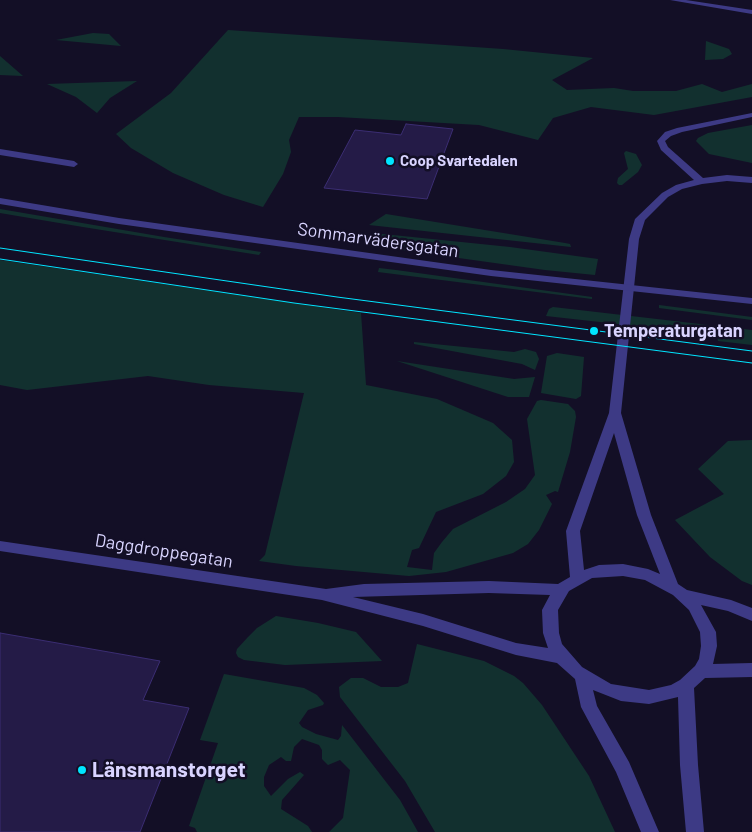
<!DOCTYPE html>
<html>
<head>
<meta charset="utf-8">
<style>
  body { margin:0 }
  canvas { display:block; background:#130f26 }
</style>
</head>
<body>
<canvas width="752" height="832"></canvas>
<script>
const g = document.querySelector('canvas').getContext('2d');
g.lineJoin = 'round';
function paint(path, color) { g.fillStyle = color; g.fill(path, 'evenodd'); }
const shape = rows => new Path2D(rows.map(r => 'M' + r).join(''));
function stroke(path, color, width, dash) { g.strokeStyle = color; g.lineWidth = width; g.lineCap = dash ? 'butt' : 'round'; g.setLineDash(dash || []); g.stroke(path); }
function label(font, color, halo, rows, align = 'center') {
  g.font = font + ' Barlow,sans-serif'; g.lineWidth = 5; g.setLineDash([]); g.textBaseline = 'middle'; g.strokeStyle = halo; g.fillStyle = color; for (const [text, x, y, turn = 0] of rows) {
    g.save(); g.translate(x, y); g.rotate((+turn || 0) * Math.PI / 180); g.textAlign = isNaN(turn) ? turn : align; if (halo) g.strokeText(text, 0, 0); g.fillText(text, 0, 0); g.restore();
  }
}
const green = shape([
  [228,30,503,49,593,58,552,80,567,90,614,88,633,91,676,91,702,84,722,92,752,84,752,97,654,115,591,107,553,118,538,140,479,125,338,117,299,117,289,140,291,152,283,174,263,207,224,195,173,173,131,148,116,134,171,93],
  [93,33,109,34,121,46,56,40],
  [706,41,729,49,732,54,723,59,705,60],
  [0,56,23,76,0,75],
  [137,81,110,98,97,113,76,97,47,84],
  [752,125,752,163,709,154,696,141,698,138,708,133],
  [626,151,636,154,642,165,638,172,622,185,619,185,617,183,618,178,628,169,624,153],
  [0,209,164,237,261,252,259,255,83,227,0,213],
  [386,214,565,243,570,244,571,247,369,225],
  [373,233,510,247,598,259,595,275,545,270,387,248,389,243,377,241],
  [0,260,361,313,366,385,437,399,493,423,512,440,514,462,506,476,483,494,436,512,419,548,412,550,407,567,432,570,434,553,442,542,453,529,506,502,525,489,535,475,527,419,537,401,541,400,568,404,575,411,576,417,570,452,558,492,555,491,546,495,552,504,539,530,528,544,513,553,446,572,409,576,296,566,259,561,265,555,304,393,209,385,148,376,27,390,0,385],
  [379,268,396,270,592,297,592,299,378,272],
  [659,305,752,317,752,320,659,308],
  [553,307,752,330,752,345,718,341,717,335,546,316,549,309],
  [414,342,514,352,525,349,536,352,539,359,535,370,522,364,414,344],
  [557,353,584,357,581,396,576,399,541,393,547,356],
  [397,361,514,379,535,377,529,397,508,397],
  [752,440,752,585,742,581,710,557,675,520,724,494,698,469,728,441],
  [276,616,318,623,356,632,382,661,285,665,244,660,238,657,236,653,237,649,248,637,257,628],
  [417,644,484,661,514,676,523,683,542,705,589,776,615,832,435,832,405,781,340,697,339,687,351,678,363,678,381,687,398,687,408,683],
  [224,674,304,688,317,695,324,703,323,705,308,710,299,723,302,727,316,734,338,740,341,736,342,725,400,800,418,832,329,832,343,818,350,770,340,760,328,765,322,759,322,750,319,745,302,739,294,747,291,761,286,761,281,757,269,765,264,777,264,786,271,796,288,779,300,772,304,775,282,800,281,809,308,826,312,832,197,832,195,828,189,826,218,743,200,740]
]);
const building = shape([
  [406,124,453,129,427,199,324,188,355,130,401,135,406,124],
  [0,633,160,661,143,700,189,708,140,832,0,832,0,633]
]);
const minor = shape([
  [670,0,686,0,752,10,752,14,670,0],
  [752,113,752,117,682,132,671,136,665,141,668,147,703,178,727,175,752,177,752,183,727,181,702,184,682,189,668,197,645,220,639,239,621,413,651,515,678,584,687,590,731,600,752,608,752,621,728,611,701,605,716,632,717,646,713,664,752,663,752,677,705,678,694,688,698,765,704,832,686,832,680,765,678,697,649,704,621,701,593,690,597,706,629,762,659,832,641,832,616,772,581,707,575,679,557,663,516,655,423,626,322,600,0,551,0,541,326,589,364,584,489,581,558,584,570,577,566,531,609,413,629,239,635,219,662,193,676,185,694,180,661,150,657,141,665,132,677,128,752,113],
  [614,433,637,515,660,574,648,569,623,564,599,565,584,570,580,531,614,433],
  [623,576,645,580,673,595,689,610,700,632,701,646,699,659,695,666,680,680,671,685,649,690,611,684,582,667,562,644,559,633,558,610,569,591,592,578,623,576],
  [489,593,550,595,542,610,543,633,548,648,516,643,423,614,353,597,489,593],
  [0,149,74,161,78,164,74,167,0,155,0,149]
]);
const tertiary = shape([
  [0,198,119,218,491,270,752,298,752,304,491,276,119,224,0,204,0,198]
]);
const tram = shape([
  [0,248,337,297,752,351],
  [0,259,294,303,752,363]
]);
const markers = [
  [390,161,5,"#00e5ff"],
  [594,331,5,"#00e5ff"],
  [82,770,5,"#00e5ff"]
];
const farPoinames = [
  ["Coop Svartedalen",400,161]
];
const streetNames = [
  ["Sommarvädersgatan",378,240,8],
  ["Daggdroppegatan",164,551,9]
];
const poiNames = [
  ["Temperaturgatan",604,331]
];
const nearPoinames = [
  ["Länsmanstorget",92,770]
];
paint(green, '#12302f');
paint(building, '#241b47');
stroke(building, '#3b2d73', 1);
paint(minor, '#3d3a85');
paint(tertiary, '#3d3a85');
stroke(tram, '#00e5ff', 1);
for (const [x, y, r, color] of markers) { const dot = new Path2D(); dot.arc(x, y, r, 0, 2 * Math.PI); g.fillStyle = color; g.fill(dot); stroke(dot, '#130f26', 2); }
label('bold 15px', '#d9d4ff', '#130f26', farPoinames, 'left');
label('18px', '#d9d4ff', '#130f26', streetNames);
label('bold 18px', '#d9d4ff', '#130f26', poiNames, 'left');
label('bold 21px', '#d9d4ff', '#130f26', nearPoinames, 'left');
</script>
</body>
</html>
